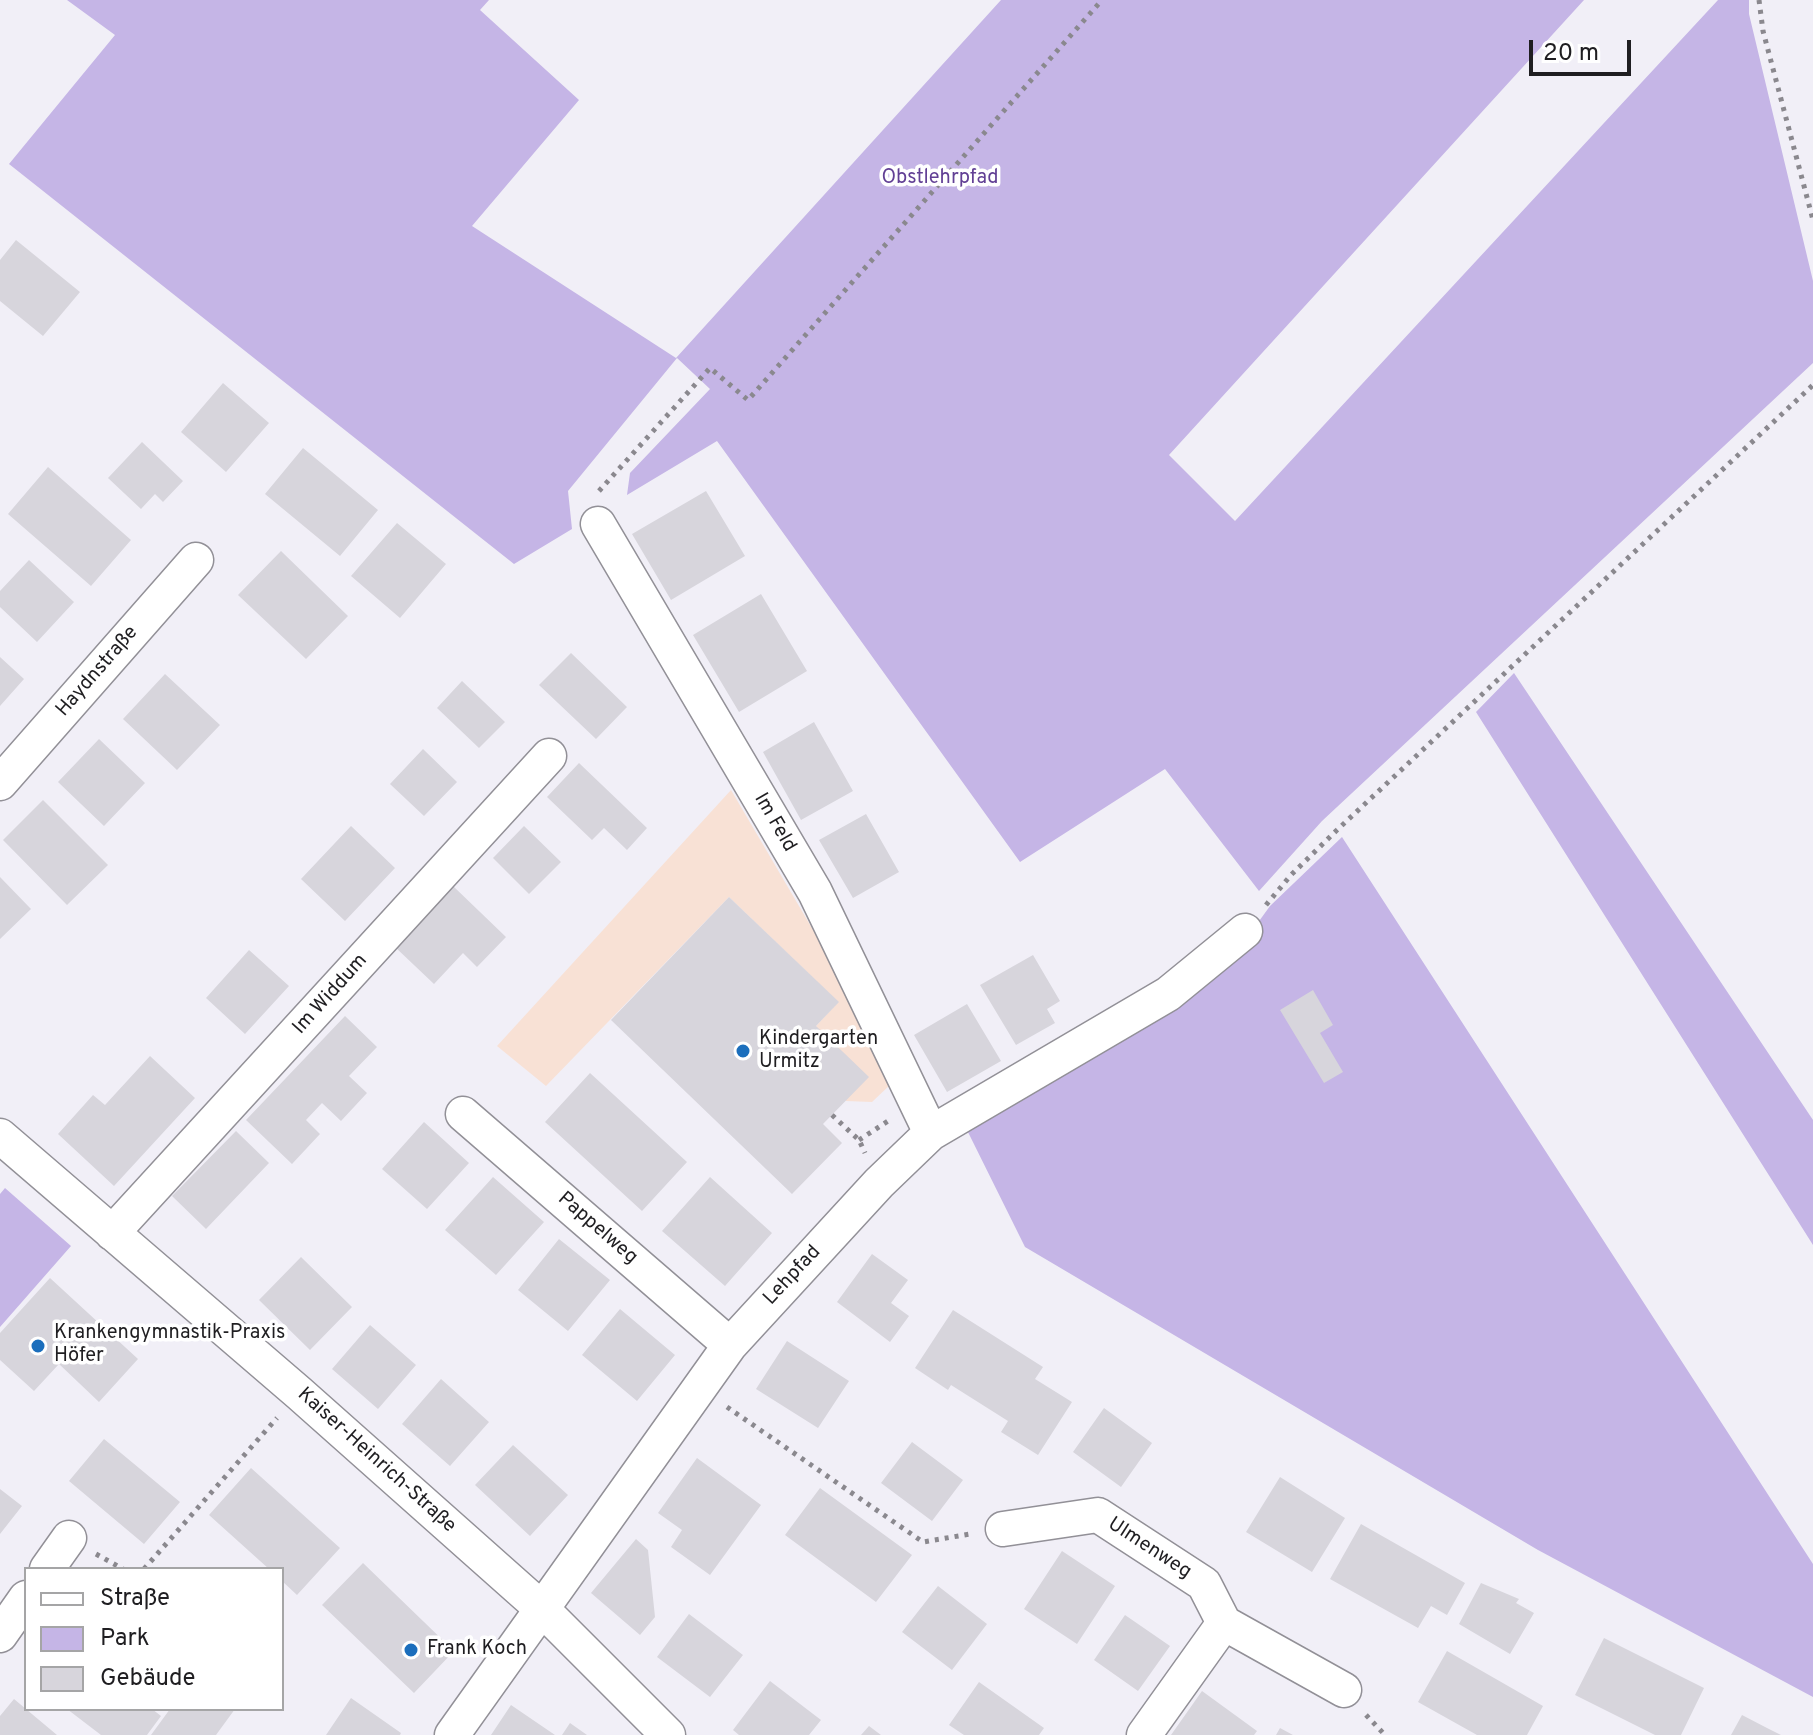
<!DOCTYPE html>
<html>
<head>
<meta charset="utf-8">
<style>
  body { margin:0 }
  #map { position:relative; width:1813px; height:1735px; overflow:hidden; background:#f1eff7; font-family:Overpass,sans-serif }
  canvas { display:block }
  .legend { position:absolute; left:24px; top:1567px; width:260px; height:144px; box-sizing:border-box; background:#fff; border:2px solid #a5a5a6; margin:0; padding:10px 14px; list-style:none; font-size:24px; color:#1f1e21 }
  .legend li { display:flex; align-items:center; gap:16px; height:40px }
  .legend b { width:40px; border:2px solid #a5a5a6 }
  .scale { position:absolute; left:1529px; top:40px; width:102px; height:36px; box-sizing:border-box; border:4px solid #1f1e21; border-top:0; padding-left:10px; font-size:24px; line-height:28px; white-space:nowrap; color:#1f1e21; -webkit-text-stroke:6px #fff; paint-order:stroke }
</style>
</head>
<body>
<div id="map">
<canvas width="1813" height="1735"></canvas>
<ul class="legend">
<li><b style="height:10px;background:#fff"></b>Straße</li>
<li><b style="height:22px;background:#c5b5e6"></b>Park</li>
<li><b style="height:22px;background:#d7d5dc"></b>Gebäude</li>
</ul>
<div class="scale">20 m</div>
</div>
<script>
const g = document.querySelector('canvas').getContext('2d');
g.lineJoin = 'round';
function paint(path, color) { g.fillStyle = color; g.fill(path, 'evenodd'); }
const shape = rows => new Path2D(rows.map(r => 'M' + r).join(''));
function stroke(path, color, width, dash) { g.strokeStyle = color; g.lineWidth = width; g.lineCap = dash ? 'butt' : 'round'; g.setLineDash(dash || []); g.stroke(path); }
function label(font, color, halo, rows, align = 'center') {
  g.font = font + ' Overpass,sans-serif'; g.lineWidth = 7; g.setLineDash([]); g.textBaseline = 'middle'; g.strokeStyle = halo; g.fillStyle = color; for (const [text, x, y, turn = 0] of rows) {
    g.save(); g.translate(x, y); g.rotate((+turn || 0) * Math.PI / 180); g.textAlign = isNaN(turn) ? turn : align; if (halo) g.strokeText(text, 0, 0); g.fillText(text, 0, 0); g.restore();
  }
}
const education = shape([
  [731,790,840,976,891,1084,872,1102,846,1101,816,1026,838,1002,729,897,546,1086,497,1046]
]);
const green = shape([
  [67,0,489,0,480,10,579,100,472,226,676,358,1001,0,1584,0,1169,455,1235,521,1718,0,1749,0,1749,14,1813,281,1813,363,1322,821,1259,891,1165,769,1020,862,717,441,627,495,630,473,710,389,677,358,568,491,572,529,514,564,9,164,115,35],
  [1514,673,1813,1120,1813,1245,1476,712],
  [1342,837,1813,1564,1813,1697,1538,1550,1025,1247,963,1122,1241,946,1270,906],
  [5,1188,71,1246,0,1327,0,1194]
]);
const building = shape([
  [16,240,80,292,43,336,0,301,0,260],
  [223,383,269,423,226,472,181,432],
  [142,442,183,481,163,502,155,494,141,509,108,478],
  [303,448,378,510,340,556,265,494],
  [48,467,131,540,91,586,8,514],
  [706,491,745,556,671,600,632,534],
  [397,523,446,564,400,618,351,576],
  [281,551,348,616,306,659,238,595],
  [29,560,74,602,37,642,0,607,0,591],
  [761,594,807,671,739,712,693,635],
  [571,653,627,707,596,739,539,685],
  [0,657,24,679,0,706],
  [165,674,220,725,177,770,123,719],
  [462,681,505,722,479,748,437,708],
  [814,722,853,791,801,820,763,752],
  [99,739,145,783,104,826,58,782],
  [423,749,457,782,424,816,390,784],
  [579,763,647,828,627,850,604,828,592,840,547,797],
  [43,800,108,865,67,905,3,840],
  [866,814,899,872,853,898,819,840],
  [351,826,395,868,345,921,301,879],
  [524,826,561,862,529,894,493,858],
  [0,877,31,909,0,939],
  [453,886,506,937,477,967,463,953,434,984,395,947],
  [729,897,839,1002,816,1026,869,1077,823,1124,842,1143,792,1194,611,1020],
  [249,950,289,986,245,1034,206,998],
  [1033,955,1060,1001,1047,1009,1055,1023,1016,1045,980,985],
  [1313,990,1333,1025,1320,1033,1343,1072,1324,1083,1280,1010],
  [967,1004,1001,1061,947,1092,914,1035],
  [345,1016,377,1047,349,1076,367,1093,341,1121,322,1103,306,1120,320,1134,292,1164,246,1120],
  [150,1056,195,1098,114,1186,58,1134,93,1095,105,1105],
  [590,1073,687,1162,642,1211,545,1122],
  [424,1122,469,1163,427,1209,382,1169],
  [236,1131,269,1163,206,1229,172,1196],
  [493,1177,544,1222,496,1275,445,1230],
  [710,1177,772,1233,725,1286,662,1231],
  [559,1239,610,1280,568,1331,518,1290],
  [872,1254,908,1280,891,1303,909,1316,890,1342,837,1302],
  [301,1257,352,1307,310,1350,259,1300],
  [50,1278,138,1359,99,1402,59,1364,34,1391,0,1360,0,1333],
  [620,1309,675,1355,637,1401,582,1355],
  [953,1310,1043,1367,1035,1379,1072,1402,1038,1455,1001,1432,1008,1421,951,1385,948,1390,915,1368],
  [370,1325,416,1365,378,1409,332,1369],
  [787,1341,849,1381,818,1428,756,1389],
  [441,1379,489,1422,450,1466,402,1424],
  [1104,1408,1152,1443,1121,1487,1073,1452],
  [104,1439,180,1502,144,1544,69,1481],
  [912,1442,963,1480,932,1521,881,1483],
  [513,1445,568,1495,530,1536,475,1485],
  [697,1458,761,1505,710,1575,671,1547,682,1530,658,1513],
  [251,1468,340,1548,297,1595,282,1581,282,1569,269,1569,209,1515],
  [1280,1477,1345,1518,1312,1572,1246,1532],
  [820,1488,912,1555,876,1602,785,1535],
  [0,1489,22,1506,0,1534],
  [1361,1524,1465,1583,1447,1615,1431,1606,1418,1628,1330,1579],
  [636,1539,648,1550,655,1617,640,1635,591,1593],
  [1062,1551,1115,1586,1077,1644,1024,1609],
  [363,1563,454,1651,414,1693,322,1605],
  [1481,1583,1519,1599,1516,1603,1534,1613,1510,1654,1459,1624],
  [938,1586,987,1624,952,1670,902,1632],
  [689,1614,743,1655,710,1697,657,1657],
  [1125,1615,1170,1646,1138,1691,1094,1660],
  [1604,1638,1704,1688,1681,1735,1655,1735,1575,1695],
  [1447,1651,1543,1706,1527,1735,1477,1735,1418,1702],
  [770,1681,821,1720,809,1735,739,1735,733,1730],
  [979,1682,1044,1728,1039,1735,964,1735,949,1725],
  [1202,1691,1257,1731,1254,1735,1171,1735],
  [351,1698,401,1733,400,1735,326,1735],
  [14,1699,57,1735,0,1735,0,1716],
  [511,1705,555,1735,491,1735],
  [67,1709,152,1709,161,1716,147,1735,101,1735],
  [170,1709,235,1709,216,1735,151,1735],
  [1742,1715,1767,1728,1781,1735,1731,1735],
  [570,1723,587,1735,562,1735],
  [869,1726,881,1735,861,1735],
  [1280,1728,1293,1735,1276,1735]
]);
const path = shape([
  [1759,0,1763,31,1813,220],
  [599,491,710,368,748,400,1102,0],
  [1266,905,1291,875,1337,830,1813,385],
  [832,1115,859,1140,865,1153],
  [859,1140,888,1121],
  [727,1407,923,1542,970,1534],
  [96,1554,123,1569],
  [144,1569,277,1418],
  [1366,1715,1385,1735]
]);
const minor = shape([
  [598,524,815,892,931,1133],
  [0,783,196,560],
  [463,1114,730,1345],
  [0,1136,299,1393,541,1608,668,1735],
  [112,1233,549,756],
  [1003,1529,1098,1515,1204,1584,1224,1623,1344,1690],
  [47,1569,69,1538],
  [0,1635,26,1598],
  [452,1735,730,1345,879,1183,931,1133,1168,994,1245,931],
  [1144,1735,1224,1623]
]);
const markers = [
  [743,1051,8,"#1b6ebc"],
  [38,1346,8,"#1b6ebc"],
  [411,1650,8,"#1b6ebc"]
];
const parkNames = [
  ["Obstlehrpfad",940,179]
];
const streetNames = [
  ["Haydnstraße",98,672,-49],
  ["Im Feld",774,823,60],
  ["Im Widdum",331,995,-48],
  ["Pappelweg",597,1229,41],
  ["Lehpfad",793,1276,-47],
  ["Kaiser-Heinrich-Straße",376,1461,42],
  ["Ulmenweg",1149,1549,33]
];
const poiNames = [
  ["Kindergarten",759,1040],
  ["Urmitz",759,1063],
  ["Krankengymnastik-Praxis",54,1334],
  ["Höfer",54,1357],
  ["Frank Koch",427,1650]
];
paint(education, '#f8e1d5');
paint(green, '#c5b5e6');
paint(building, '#d7d5dc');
stroke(minor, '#929097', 37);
stroke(path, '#8a888e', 5, [4, 6]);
stroke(minor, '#fff', 34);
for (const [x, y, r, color] of markers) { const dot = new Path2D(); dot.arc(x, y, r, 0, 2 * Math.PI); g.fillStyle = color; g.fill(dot); stroke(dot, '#fff', 3); }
label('20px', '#624095', '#fff', parkNames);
label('20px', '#1f1e21', '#fff', streetNames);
label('20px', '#1f1e21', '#fff', poiNames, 'left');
</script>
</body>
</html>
